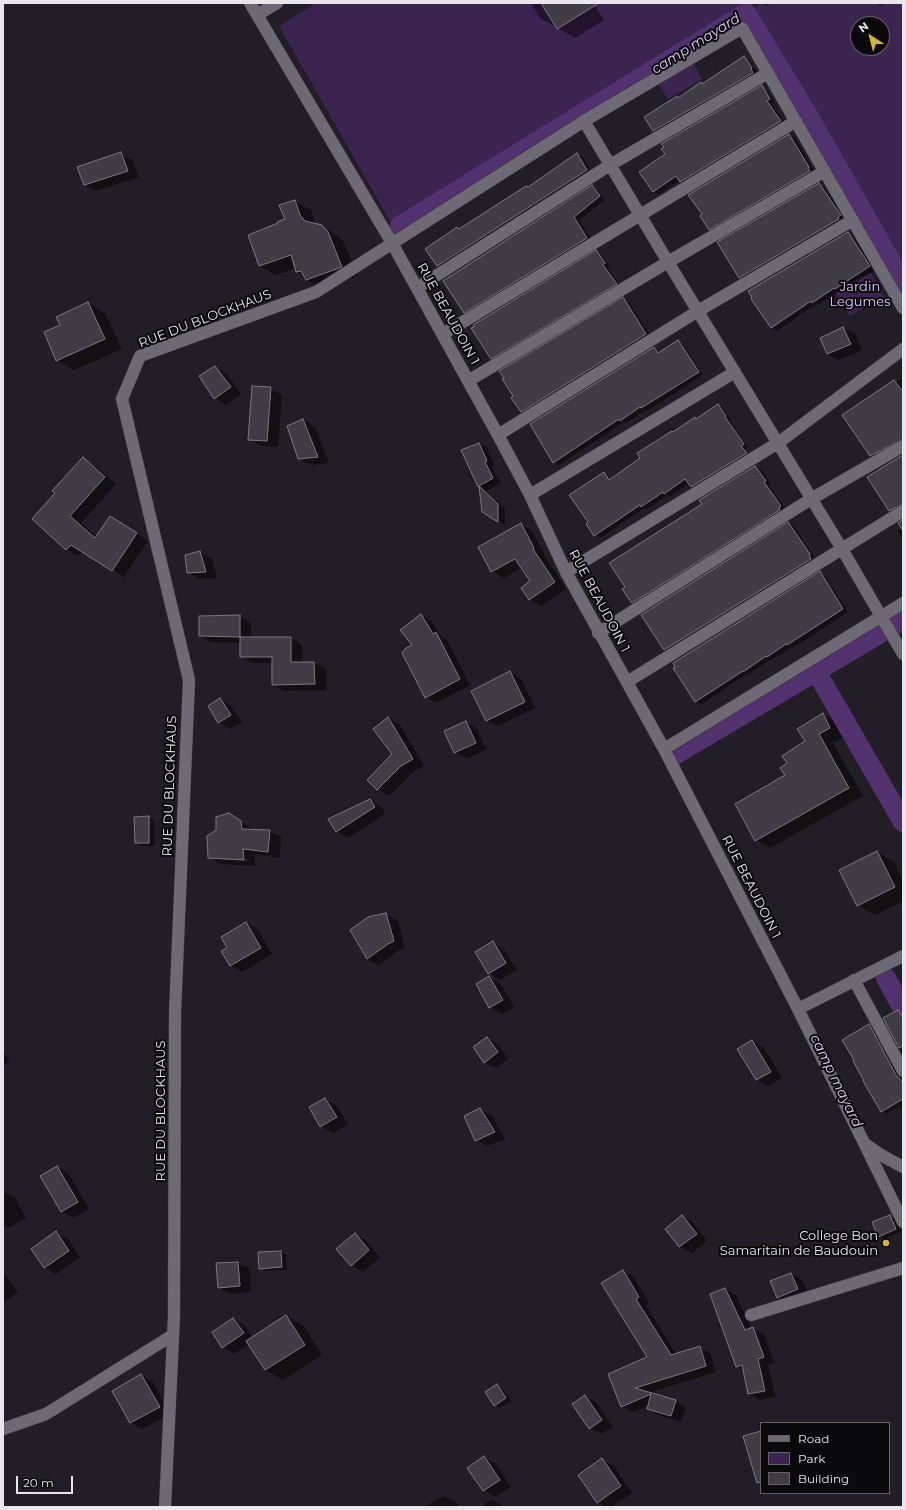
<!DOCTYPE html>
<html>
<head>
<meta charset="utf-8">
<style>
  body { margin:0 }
  #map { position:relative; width:906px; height:1510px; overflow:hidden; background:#221e25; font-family:Montserrat,sans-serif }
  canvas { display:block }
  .frame { position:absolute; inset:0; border:4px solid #eae7ec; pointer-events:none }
  .legend { position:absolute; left:760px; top:1422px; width:130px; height:72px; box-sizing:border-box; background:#0a090c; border:1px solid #646266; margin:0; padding:5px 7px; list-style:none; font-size:12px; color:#eae7ec }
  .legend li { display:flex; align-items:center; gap:8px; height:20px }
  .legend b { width:20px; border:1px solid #646266 }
  .north { position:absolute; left:850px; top:16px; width:40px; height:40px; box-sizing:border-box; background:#0a090c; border:1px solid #646266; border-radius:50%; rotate:324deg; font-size:11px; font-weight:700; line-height:16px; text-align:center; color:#eae7ec }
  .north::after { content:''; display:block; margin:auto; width:14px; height:18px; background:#d2b736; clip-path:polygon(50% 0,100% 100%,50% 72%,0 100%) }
  .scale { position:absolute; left:16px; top:1476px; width:57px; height:18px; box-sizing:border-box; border:2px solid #eae7ec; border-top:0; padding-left:5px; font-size:12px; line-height:14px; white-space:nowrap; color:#eae7ec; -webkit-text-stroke:3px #0a090c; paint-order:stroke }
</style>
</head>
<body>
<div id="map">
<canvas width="906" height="1510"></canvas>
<div class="frame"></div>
<ul class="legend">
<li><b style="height:5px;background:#6e6a73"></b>Road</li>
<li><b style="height:11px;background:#3c2451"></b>Park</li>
<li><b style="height:11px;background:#403c44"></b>Building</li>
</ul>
<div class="north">N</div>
<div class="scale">20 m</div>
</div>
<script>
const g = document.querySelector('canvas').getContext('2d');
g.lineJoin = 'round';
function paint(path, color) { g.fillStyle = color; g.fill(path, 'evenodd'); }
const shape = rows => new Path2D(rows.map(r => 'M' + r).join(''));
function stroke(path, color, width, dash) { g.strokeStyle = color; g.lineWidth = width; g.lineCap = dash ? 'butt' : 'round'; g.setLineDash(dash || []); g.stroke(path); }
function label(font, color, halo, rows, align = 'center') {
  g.font = font + ' Montserrat,sans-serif'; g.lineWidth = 4; g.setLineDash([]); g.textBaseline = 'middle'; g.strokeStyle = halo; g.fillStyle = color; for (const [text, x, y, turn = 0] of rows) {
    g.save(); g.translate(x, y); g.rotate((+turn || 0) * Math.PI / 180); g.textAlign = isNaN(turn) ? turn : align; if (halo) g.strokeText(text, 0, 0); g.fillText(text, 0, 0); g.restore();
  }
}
const green = shape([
  [316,3,745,3,749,10,761,3,876,3,880,7,886,3,903,3,903,291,745,11,393,226,279,26],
  [858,24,882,24,882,48,858,48],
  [693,63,702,79,668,99,658,84],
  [870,272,884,296,849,316,835,292]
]);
const shadow = shape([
  [531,3,593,3,604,20,575,38,540,18],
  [761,3,772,3,766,6],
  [744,57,749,61,757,72,756,73,758,76,659,134,654,130,677,97,680,98,703,85],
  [762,87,767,90,775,102,772,104,786,125,686,185,680,180,659,194,653,191],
  [789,135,795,138,814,170,812,171,815,174,715,232,710,229],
  [121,154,132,160,139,177,96,191,85,185],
  [577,154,583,157,592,173,443,269,438,265,427,249,457,228,460,229,529,188],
  [819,185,824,188,846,218,746,280,740,277],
  [592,187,598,190,605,200,579,220,592,241,470,315,465,312],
  [294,201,311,210,316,224,322,226,338,236,344,242,357,276,323,289,307,280,305,276,297,272,296,268,276,275,260,266,286,220],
  [848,233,853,236,875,270,841,292,840,291,818,305,816,304,777,331,771,328],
  [596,252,601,255,610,267,608,268,621,287,497,361,492,358],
  [623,299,629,302,651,338,527,414,522,411],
  [88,303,105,313,122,349,74,370,57,360,61,326],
  [843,328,855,334,862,350,839,360,828,354,821,338],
  [678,341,683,345,703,375,647,411,646,410,626,423,624,422,559,465,553,462,546,451,654,348,661,353],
  [215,367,227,374,241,394,226,405,215,398],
  [903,378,903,443,876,459,871,456,894,381,897,382],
  [270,388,282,395,278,447,261,446,250,439],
  [718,405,723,408,731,420,730,421,748,448,746,449,751,457,697,490,691,487,689,483,671,496,668,495,647,509,645,508,600,538,595,535,589,523,604,473,611,479,674,433],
  [303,420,315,427,329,463,311,465,299,458],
  [479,444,487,448,495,466,492,467,501,483,486,491,505,509,505,525,483,511,480,487,479,486],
  [903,456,903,509,895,513,890,510],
  [83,459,94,465,116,484,81,523,97,537,122,524,148,541,124,577,83,551,78,556,66,549,57,493],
  [755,467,761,470,771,484,769,485,786,509,638,605,631,601,703,504],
  [903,521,903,539,898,531,902,528],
  [788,523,794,526,815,558,813,559,816,562,670,652,665,649],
  [521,524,532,531,545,555,544,555,566,589,541,606,530,599,532,581,522,567,504,578,492,571],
  [200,552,212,559,217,578,199,579,188,572],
  [820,572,825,576,848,612,793,648,792,647,773,659,772,659,749,674,748,673,701,705,696,701],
  [421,615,431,621,441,636,447,640,470,685,436,703,426,697,413,645],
  [240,616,251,623,251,638,291,638,302,645,302,663,314,663,326,669,326,690,285,691,273,685,273,663,252,663,241,656,241,643,211,642,200,636],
  [510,673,521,679,535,708,498,726,486,720],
  [220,699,231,706,242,722,230,729,219,722],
  [823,714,837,722,844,737,833,743,863,796,770,848,756,840,786,775,789,764,806,742],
  [388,718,400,725,424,766,413,772,389,796,378,789,368,780,394,754],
  [465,722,477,729,486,749,467,759,455,752],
  [370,800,382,807,385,814,348,838,337,832,329,819],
  [149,817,154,820,155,846,141,846,136,843],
  [241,821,252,829,252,831,270,831,281,837,280,858,254,854,255,866,221,864,209,857],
  [219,857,249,859,249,861,219,859],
  [877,852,894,862,903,881,903,901,875,915,858,905],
  [386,914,398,921,405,948,399,950,379,965,367,959,352,930],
  [246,923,258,930,272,954,242,972,230,965,228,948],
  [493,943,504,949,517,970,500,980,489,973],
  [489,977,501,984,514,1007,502,1014,490,1007],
  [903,1008,903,1053,885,1019],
  [869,1025,875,1028,902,1079,903,1079,903,1112,900,1106,887,1114,882,1111],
  [487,1038,499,1045,508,1059,496,1068,484,1062],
  [752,1041,764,1048,782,1078,768,1086,757,1080,739,1049],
  [3,1051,10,1062,3,1066],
  [325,1099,337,1106,348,1124,333,1133,321,1126,310,1107],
  [480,1109,492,1116,505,1139,487,1146,476,1140],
  [57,1167,69,1174,89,1209,73,1218,62,1211],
  [3,1192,15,1198,26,1218,8,1228,3,1225],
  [682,1216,693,1223,707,1241,692,1253,680,1247,666,1229],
  [890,1216,895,1219,901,1232,884,1239,879,1236],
  [56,1233,68,1239,80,1257,56,1274,44,1267],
  [355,1234,366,1241,380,1257,363,1272,352,1265],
  [281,1252,286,1255,287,1270,265,1271,260,1268],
  [238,1263,250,1269,251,1292,231,1294,219,1288,217,1264],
  [623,1271,634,1277,649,1303,646,1305,676,1354,699,1347,710,1353,716,1372,648,1393,675,1401,686,1407,681,1422,658,1415,648,1409,649,1405,632,1412,622,1406,648,1358],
  [3,1272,18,1292,3,1303],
  [791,1274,802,1280,809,1296,789,1304,777,1297],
  [725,1289,736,1295,752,1329,764,1334,774,1363,768,1365,775,1396,760,1400,749,1394,744,1371,737,1366,711,1295],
  [286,1316,304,1326,322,1355,283,1380,265,1370,249,1344,234,1354,223,1347,213,1333,233,1319,244,1325,253,1338],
  [141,1375,153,1382,170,1414,142,1429,131,1423,113,1391],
  [497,1386,503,1389,511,1401,500,1408,495,1405],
  [585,1396,597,1403,613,1427,601,1434,590,1428],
  [484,1458,496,1464,511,1487,495,1497,484,1490],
  [602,1459,614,1466,632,1493,611,1507,606,1507,598,1502],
  [443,1496,458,1504,459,1507,424,1507],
  [492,1499,505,1507,481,1507]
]);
const canal = shape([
  [400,226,746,13,809,117,903,283],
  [816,671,903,822],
  [673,756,903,620],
  [886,978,903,1009]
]);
const building = shape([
  [541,3,599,3,557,29,541,3],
  [744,56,752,68,751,69,753,73,653,131,644,117,677,96,678,98,701,82,702,84,744,56],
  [762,85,770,99,767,101,781,121,680,182,676,176,653,192,639,172,665,154,661,149,664,147,661,144,762,85],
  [789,134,809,167,808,168,810,171,709,230,700,216,702,214,688,195,789,134],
  [121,152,128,171,84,185,77,167,121,152],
  [577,153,587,170,437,266,425,249,457,227,459,229,526,186,528,187,577,153],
  [819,183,838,211,841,215,838,217,839,219,739,278,717,242,819,183],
  [592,185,600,196,574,217,587,238,464,313,443,281,592,185],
  [295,200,300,215,305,221,322,225,328,232,342,267,306,280,301,271,296,272,291,255,259,266,248,235,278,223,277,222,285,219,279,205,295,200],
  [848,232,870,266,835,289,834,288,812,303,811,301,771,328,751,299,752,298,748,291,848,232],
  [596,250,605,263,603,265,617,284,491,359,471,328,474,327,473,325,596,250],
  [623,297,646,334,521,412,511,398,513,396,502,379,504,378,499,371,623,297],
  [88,302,105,339,56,361,44,332,60,325,56,317,88,302],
  [843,327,851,344,827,354,820,338,843,327],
  [678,340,699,372,641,408,640,407,620,421,619,419,553,463,530,424,654,347,658,353,678,340],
  [215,366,231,387,214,399,199,376,215,366],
  [894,380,903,392,903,439,870,456,842,415,894,380],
  [252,386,271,387,267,441,248,440,252,386],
  [718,404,726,416,725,417,744,444,741,446,747,453,691,487,685,479,664,494,663,492,641,507,640,505,594,536,586,524,588,522,569,495,604,472,609,480,640,458,637,453,672,431,673,432,695,417,696,419,718,404],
  [303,419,318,457,298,459,287,426,303,419],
  [479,443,487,461,485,462,493,478,479,486,498,504,498,522,482,512,479,486,478,487,461,450,479,443],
  [903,455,903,504,889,511,867,477,903,455],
  [83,457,105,477,70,516,95,538,110,516,137,533,112,571,71,545,66,550,32,519,55,493,52,491,83,457],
  [755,466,766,481,764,482,781,506,779,508,780,510,632,603,631,602,622,589,625,587,609,563,702,504,699,500,755,466],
  [903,520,903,531,898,523,903,520],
  [788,522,810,554,809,555,811,559,664,650,641,615,788,522],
  [521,523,534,548,533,549,555,582,529,600,521,588,530,581,515,559,491,572,478,547,521,523],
  [200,551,206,572,187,573,185,555,200,551],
  [820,571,843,609,787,645,786,644,767,657,766,656,743,672,743,671,695,702,673,668,675,667,673,663,820,571],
  [421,614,433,634,436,632,460,679,425,698,402,653,406,648,412,645,400,630,421,614],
  [240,615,240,637,199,636,199,616,240,615],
  [240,637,291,637,291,662,314,662,315,684,272,685,272,657,240,657,240,637],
  [510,671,525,702,486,721,471,691,510,671],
  [220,698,231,715,218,723,208,706,220,698],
  [823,713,830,728,819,734,849,788,755,841,735,804,785,775,780,768,787,763,782,756,805,741,797,729,823,713],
  [388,717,413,759,401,766,377,790,367,780,392,754,373,729,388,717],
  [466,721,476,743,454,753,444,731,466,721],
  [370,799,375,807,336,832,328,819,370,799],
  [229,813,241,821,242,829,270,830,268,852,243,849,244,860,208,858,207,836,216,830,216,817,229,813],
  [149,816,149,843,135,843,134,817,149,816],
  [877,851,895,887,857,906,839,870,877,851],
  [386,913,394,941,388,944,367,959,350,930,368,917,386,913],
  [246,922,261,948,230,966,221,951,227,948,221,937,246,922],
  [493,941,506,963,488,974,475,952,493,941],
  [489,976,503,1000,489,1008,476,984,489,976],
  [898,1010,903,1018,903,1046,899,1048,883,1018,898,1010],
  [869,1024,896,1075,903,1082,903,1099,881,1112,863,1081,864,1081,853,1061,854,1060,842,1040,869,1024],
  [487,1037,498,1052,484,1063,473,1047,487,1037],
  [752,1040,771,1072,756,1080,737,1049,752,1040],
  [325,1098,337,1117,320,1127,309,1107,325,1098],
  [480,1108,495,1132,475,1141,464,1116,480,1108],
  [57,1166,78,1202,61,1212,40,1176,57,1166],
  [682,1215,697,1234,679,1247,665,1229,682,1215],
  [890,1215,896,1229,878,1237,872,1222,890,1215],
  [56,1231,69,1251,44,1268,31,1249,56,1231],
  [355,1233,369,1250,351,1266,336,1249,355,1233],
  [281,1251,282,1267,259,1269,258,1252,281,1251],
  [238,1262,240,1286,218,1288,216,1263,238,1262],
  [623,1270,639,1297,636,1299,671,1355,700,1346,706,1366,635,1388,676,1400,671,1416,647,1409,651,1394,621,1407,608,1374,647,1357,601,1283,623,1270],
  [791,1273,798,1289,777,1298,770,1281,791,1273],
  [725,1288,745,1330,753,1327,764,1357,758,1359,765,1391,748,1394,742,1365,736,1367,710,1294,725,1288],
  [286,1315,305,1345,265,1370,246,1341,286,1315],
  [233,1318,244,1333,222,1348,212,1332,233,1318],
  [141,1374,160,1407,130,1423,112,1391,141,1374],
  [497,1384,506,1398,494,1406,485,1392,497,1384],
  [585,1395,602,1420,589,1429,572,1404,585,1395],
  [761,1431,761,1482,757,1483,743,1436,761,1431],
  [484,1456,500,1480,483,1491,467,1468,484,1456],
  [602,1458,621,1486,597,1503,578,1475,602,1458]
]);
const minor = shape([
  [250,3,392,243,498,435,530,495,566,572,664,749,798,1009,903,1222],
  [257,15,277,3],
  [584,121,668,262,842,549,903,654],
  [417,288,610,165,768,73],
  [443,334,796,121],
  [468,381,668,262,825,171],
  [498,435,698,311,853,220],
  [530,495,735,372],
  [566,572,778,443,903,349],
  [598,633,811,499,903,446],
  [627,682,903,511],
  [664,749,903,603],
  [854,980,903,1071],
  [798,1009,903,956],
  [865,1144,881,1155,903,1167],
  [751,1315,903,1268],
  [3,1429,46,1414,173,1335],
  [165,1507,174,1316,175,1013,189,680,122,399,140,356,316,292,584,121,742,28,903,308]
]);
const markers = [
  [886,1243,4,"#d2b736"]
];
const parkNames = [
  ["Jardin",860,287],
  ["Legumes",860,302]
];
const streetNames = [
  ["RUE BEAUDOIN 1",448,314,61],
  ["RUE DU BLOCKHAUS",205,319,-21],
  ["RUE BEAUDOIN 1",599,601,62],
  ["RUE DU BLOCKHAUS",170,786,-88],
  ["RUE BEAUDOIN 1",751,887,63],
  ["RUE DU BLOCKHAUS",161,1111,-90]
];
const poiNames = [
  ["College Bon",878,1236],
  ["Samaritain de Baudouin",878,1251]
];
const waterNames = [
  ["camp mayard",696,44,-32],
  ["camp mayard",836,1081,64]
];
paint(green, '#3c2451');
paint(shadow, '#0007');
stroke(canal, '#51316e', 20);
paint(building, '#403c44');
stroke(building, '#7c7881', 1);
stroke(minor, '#3c393f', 13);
stroke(minor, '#6e6a73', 12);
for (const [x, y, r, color] of markers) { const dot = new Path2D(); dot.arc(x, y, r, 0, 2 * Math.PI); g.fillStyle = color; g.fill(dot); stroke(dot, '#0a090c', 1.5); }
label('13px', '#e2c7ff', '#0a090c', parkNames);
label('13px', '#eae7ec', '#0a090c', streetNames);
label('13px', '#eae7ec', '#0a090c', poiNames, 'right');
label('italic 14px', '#e0cef3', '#0a090c', waterNames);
</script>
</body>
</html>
